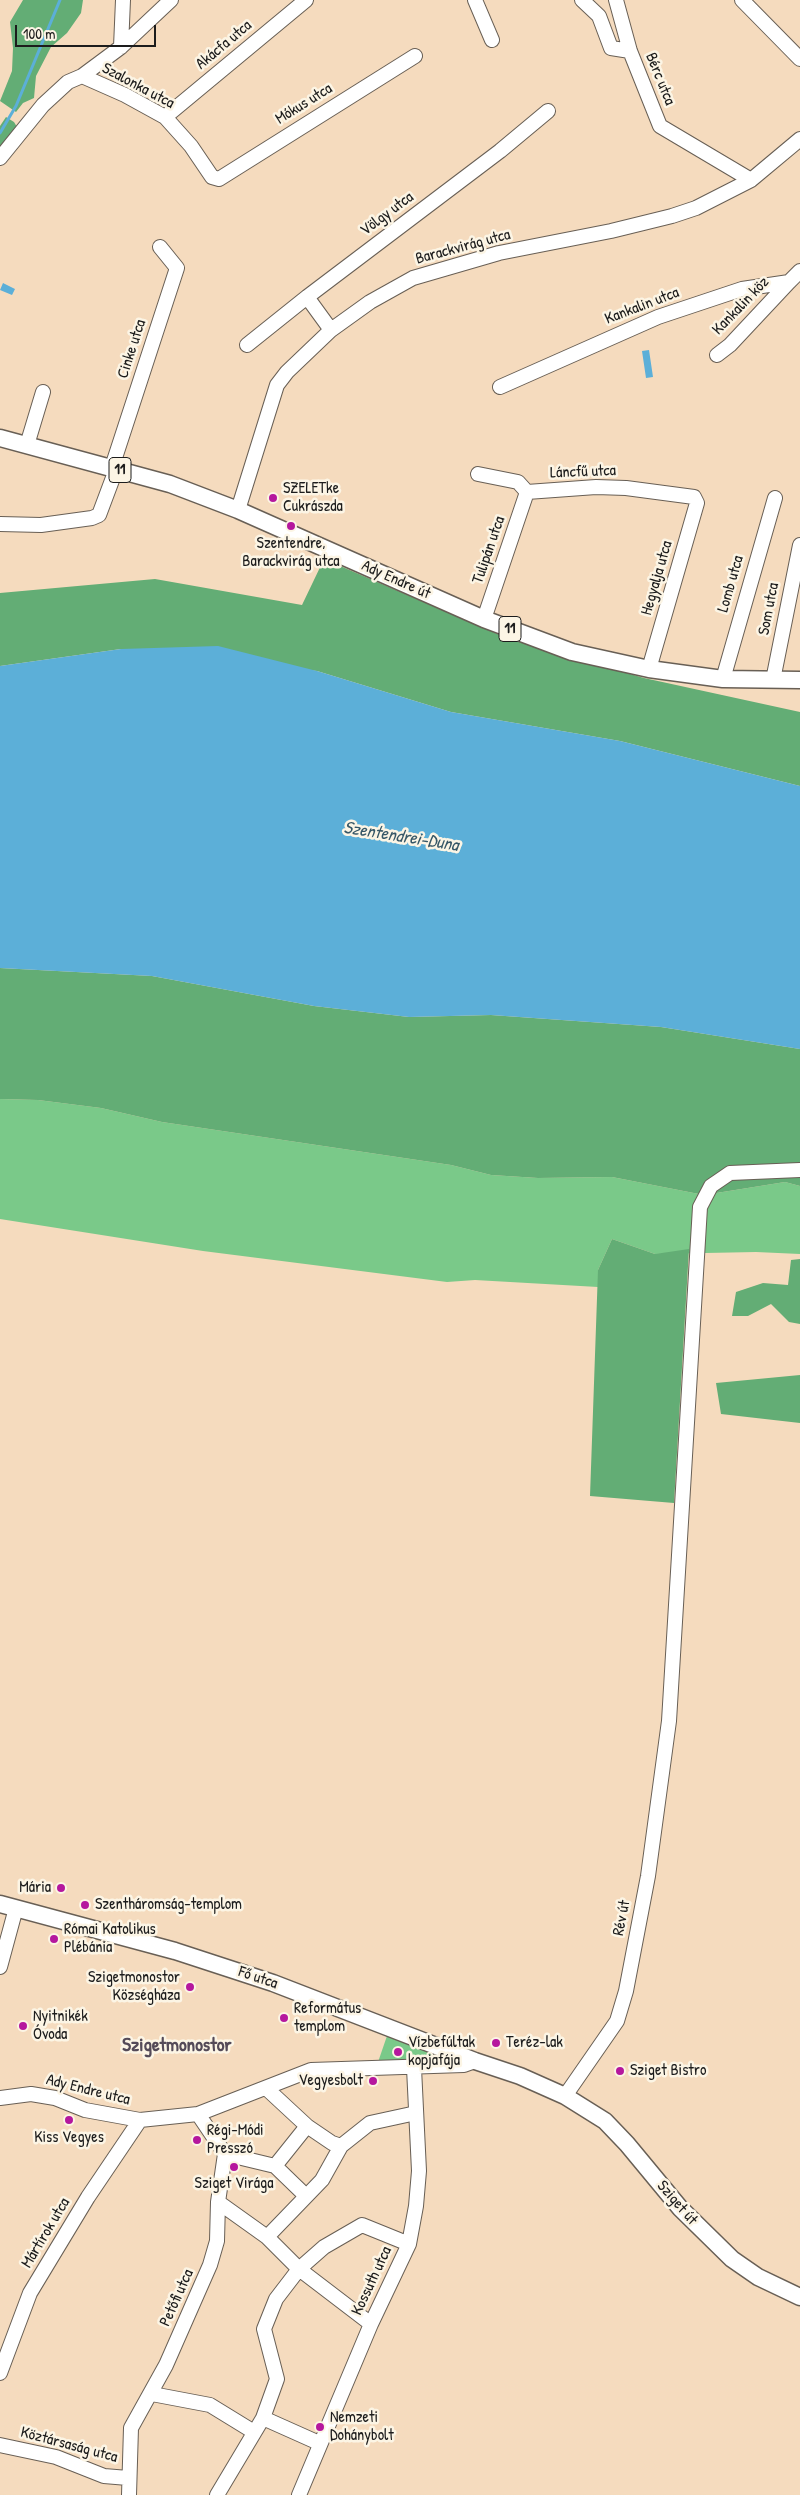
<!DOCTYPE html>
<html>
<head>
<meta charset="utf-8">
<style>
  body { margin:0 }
  #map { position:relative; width:800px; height:2495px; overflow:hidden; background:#f5dbbe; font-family:"Patrick Hand",sans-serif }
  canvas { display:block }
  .scale { position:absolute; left:15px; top:25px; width:141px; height:22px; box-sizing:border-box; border:2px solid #1c1c1c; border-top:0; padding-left:6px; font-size:15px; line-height:18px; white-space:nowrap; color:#1c1c1c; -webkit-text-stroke:4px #fcf5e5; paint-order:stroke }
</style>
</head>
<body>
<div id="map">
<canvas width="800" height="2495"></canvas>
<div class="scale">100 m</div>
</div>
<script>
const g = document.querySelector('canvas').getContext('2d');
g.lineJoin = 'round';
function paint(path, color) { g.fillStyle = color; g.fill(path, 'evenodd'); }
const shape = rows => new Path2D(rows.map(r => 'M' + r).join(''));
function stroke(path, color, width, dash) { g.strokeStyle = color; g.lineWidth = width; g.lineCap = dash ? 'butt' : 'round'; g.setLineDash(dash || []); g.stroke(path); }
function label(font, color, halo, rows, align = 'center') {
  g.font = font + ' "Patrick Hand",sans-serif'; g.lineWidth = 5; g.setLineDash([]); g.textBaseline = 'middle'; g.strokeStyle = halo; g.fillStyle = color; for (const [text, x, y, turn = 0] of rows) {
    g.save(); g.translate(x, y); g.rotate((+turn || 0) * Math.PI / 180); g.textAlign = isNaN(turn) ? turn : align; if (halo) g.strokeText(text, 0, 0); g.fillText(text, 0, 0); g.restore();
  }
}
const green = shape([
  [0,1099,38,1100,101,1108,162,1122,451,1165,491,1175,538,1178,612,1177,704,1195,785,1182,800,1186,800,1254,756,1252,655,1254,612,1239,598,1270,598,1287,475,1280,447,1282,203,1251,0,1219],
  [388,2033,461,2060,377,2065]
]);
const forest = shape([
  [23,0,83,0,81,13,67,33,51,47,36,76,34,98,23,103,16,112,0,101,12,71,13,48,10,22],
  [6,117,14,122,17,127,0,149,0,126],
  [324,559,509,639,644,678,800,712,800,786,620,741,451,712,317,671,121,649,0,666,0,593,155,579,302,605],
  [0,968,152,976,314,1006,409,1017,491,1015,661,1027,800,1049,800,1186,785,1182,704,1195,612,1177,538,1178,491,1175,451,1165,162,1122,101,1108,38,1100,0,1099],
  [612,1239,655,1254,689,1249,674,1503,590,1496,598,1270],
  [800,1259,800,1324,789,1322,771,1304,748,1316,732,1316,736,1292,763,1283,788,1285,791,1260],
  [800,1375,800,1423,721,1414,716,1383]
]);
const water = shape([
  [3,283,15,289,12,295,0,290],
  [649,350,653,377,646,378,642,351],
  [218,646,317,671,451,712,620,741,800,786,800,1049,661,1027,491,1015,409,1017,314,1006,152,976,0,968,0,666,121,649]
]);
const stream = shape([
  [0,133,16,106,60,0]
]);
const minor = shape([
  [475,0,492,40],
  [582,0,599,16,611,48,630,51],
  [616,0,630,51,660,126,751,180],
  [742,0,800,59],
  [121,47,123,0],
  [82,76,125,95,165,117,191,146,212,177,219,179,415,56],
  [165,117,306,0],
  [0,158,43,105,68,82,82,76,121,47,171,0],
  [307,297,331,330],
  [247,345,307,297,500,151,548,111],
  [717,355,730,345,789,282],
  [500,387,658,317,742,289,789,282,800,271],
  [27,445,43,392],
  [478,474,518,482,527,492],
  [527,492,596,487,626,488,694,497,697,503,649,669],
  [238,510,277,385,287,372,331,330,370,302,413,278,499,253,611,231,672,216,696,208,751,180,800,139],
  [0,524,41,525,92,518,99,515,114,475,112,467,177,268,160,247],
  [484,619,527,492],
  [723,679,775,498],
  [773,680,800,545],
  [0,1967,16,1908],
  [266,2088,307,2126],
  [565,2096,617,2021,626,1991,648,1876,669,1721,700,1207,711,1186,730,1173,800,1170],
  [0,2098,31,2094,55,2098,85,2110,140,2120,198,2114,311,2070,464,2065,475,2061],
  [225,2154,275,2166,306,2196],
  [275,2166,307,2126,332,2143,341,2146],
  [218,2202,267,2237,299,2269,371,2324],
  [267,2237,322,2180,341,2146,370,2123,416,2113],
  [0,2373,30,2293,88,2197,140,2120],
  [152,2394,210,2405,254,2432],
  [263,2418,319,2443],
  [0,2445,56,2457,104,2476,128,2478],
  [129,2495,131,2428,166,2365,210,2265,217,2241,218,2202,225,2154,198,2114],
  [217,2495,263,2418,277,2379,264,2329,276,2299,299,2269,324,2247,362,2225,409,2244],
  [299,2495,371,2324,409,2244,416,2206,419,2171,414,2068]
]);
const major = shape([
  [0,438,170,484,238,510,484,619,572,652,649,669,723,679,800,680],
  [0,1904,175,1951,273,1983,475,2061,520,2076,565,2096,605,2121,627,2144,680,2208,732,2259,758,2277,800,2297]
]);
const markers = [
  [273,498,5,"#b5179e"],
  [291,526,5,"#b5179e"],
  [61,1888,5,"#b5179e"],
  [85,1905,5,"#b5179e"],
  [54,1939,5,"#b5179e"],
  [190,1987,5,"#b5179e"],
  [284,2018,5,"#b5179e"],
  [23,2026,5,"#b5179e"],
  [496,2043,5,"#b5179e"],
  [398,2052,5,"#b5179e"],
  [620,2071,5,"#b5179e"],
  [373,2081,5,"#b5179e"],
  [69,2120,5,"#b5179e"],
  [197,2140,5,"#b5179e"],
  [234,2167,5,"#b5179e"],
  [320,2427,5,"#b5179e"]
];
const shields = [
  [120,470,22],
  [510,629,22]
];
const shieldNames = [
  ["11",120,470],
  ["11",510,629]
];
const streetNames = [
  ["Akácfa utca",224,45,-40],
  ["Bérc utca",660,79,68],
  ["Szalonka utca",138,86,28],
  ["Mókus utca",304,104,-32],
  ["Völgy utca",387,214,-37],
  ["Barackvirág utca",463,247,-15],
  ["Kankalin utca",642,306,-21],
  ["Kankalin köz",741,306,-46],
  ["Cinke utca",132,349,-72],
  ["Láncfű utca",583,472,-2],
  ["Tulipán utca",489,550,-71],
  ["Hegyalja utca",657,578,-74],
  ["Ady Endre út",396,580,24],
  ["Lomb utca",731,584,-74],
  ["Som utca",769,609,-79],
  ["Rév út",622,1918,-79],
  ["Fő utca",258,1978,19],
  ["Ady Endre utca",88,2090,14],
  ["Sziget út",677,2203,49],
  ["Mártírok utca",46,2233,-59],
  ["Kossuth utca",372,2281,-65],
  ["Petőfi utca",177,2298,-66],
  ["Köztársaság utca",69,2445,15]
];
const poiNames = [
  ["SZELETke",283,489],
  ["Cukrászda",283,507],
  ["Szentendre,",291,544,"center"],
  ["Barackvirág utca",291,562,"center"],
  ["Mária",51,1888,"right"],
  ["Szentháromság-templom",95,1905],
  ["Római Katolikus",64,1930],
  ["Plébánia",64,1948],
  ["Szigetmonostor",180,1978,"right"],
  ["Községháza",180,1996,"right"],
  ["Református",294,2009],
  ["templom",294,2027],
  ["Nyitnikék",33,2017],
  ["Óvoda",33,2035],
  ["Vízbefúltak",408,2043],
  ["kopjafája",408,2061],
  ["Teréz-lak",506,2043],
  ["Sziget Bistro",630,2071],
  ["Vegyesbolt",363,2081,"right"],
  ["Régi-Módi",207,2131],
  ["Presszó",207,2149],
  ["Kiss Vegyes",69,2138,"center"],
  ["Sziget Virága",234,2184,"center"],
  ["Nemzeti",330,2418],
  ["Dohánybolt",330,2436]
];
const waterNames = [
  ["Szentendrei-Duna",401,837,9]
];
const quarterNames = [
  ["Szigetmonostor",177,2046]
];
paint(green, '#7ac989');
paint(forest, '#63ad75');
paint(water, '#5cafd8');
stroke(stream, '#5cafd8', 3);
stroke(minor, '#685f55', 16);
stroke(major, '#685f55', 19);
stroke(minor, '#fff', 14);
stroke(major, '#fff', 16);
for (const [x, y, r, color] of markers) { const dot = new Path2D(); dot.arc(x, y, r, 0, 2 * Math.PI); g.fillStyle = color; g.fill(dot); stroke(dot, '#fcf5e5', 2); }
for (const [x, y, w] of shields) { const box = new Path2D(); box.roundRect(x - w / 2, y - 12.5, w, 25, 4); g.fillStyle = '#fcf5e5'; g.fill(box); stroke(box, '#1c1c1c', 1); }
label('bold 15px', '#1c1c1c', null, shieldNames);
label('16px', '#1c1c1c', '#fcf5e5', streetNames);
label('16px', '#1c1c1c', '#fcf5e5', poiNames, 'left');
label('italic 18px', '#365767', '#fcf5e5', waterNames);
label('bold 19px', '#544a58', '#fcf5e5', quarterNames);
</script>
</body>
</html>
